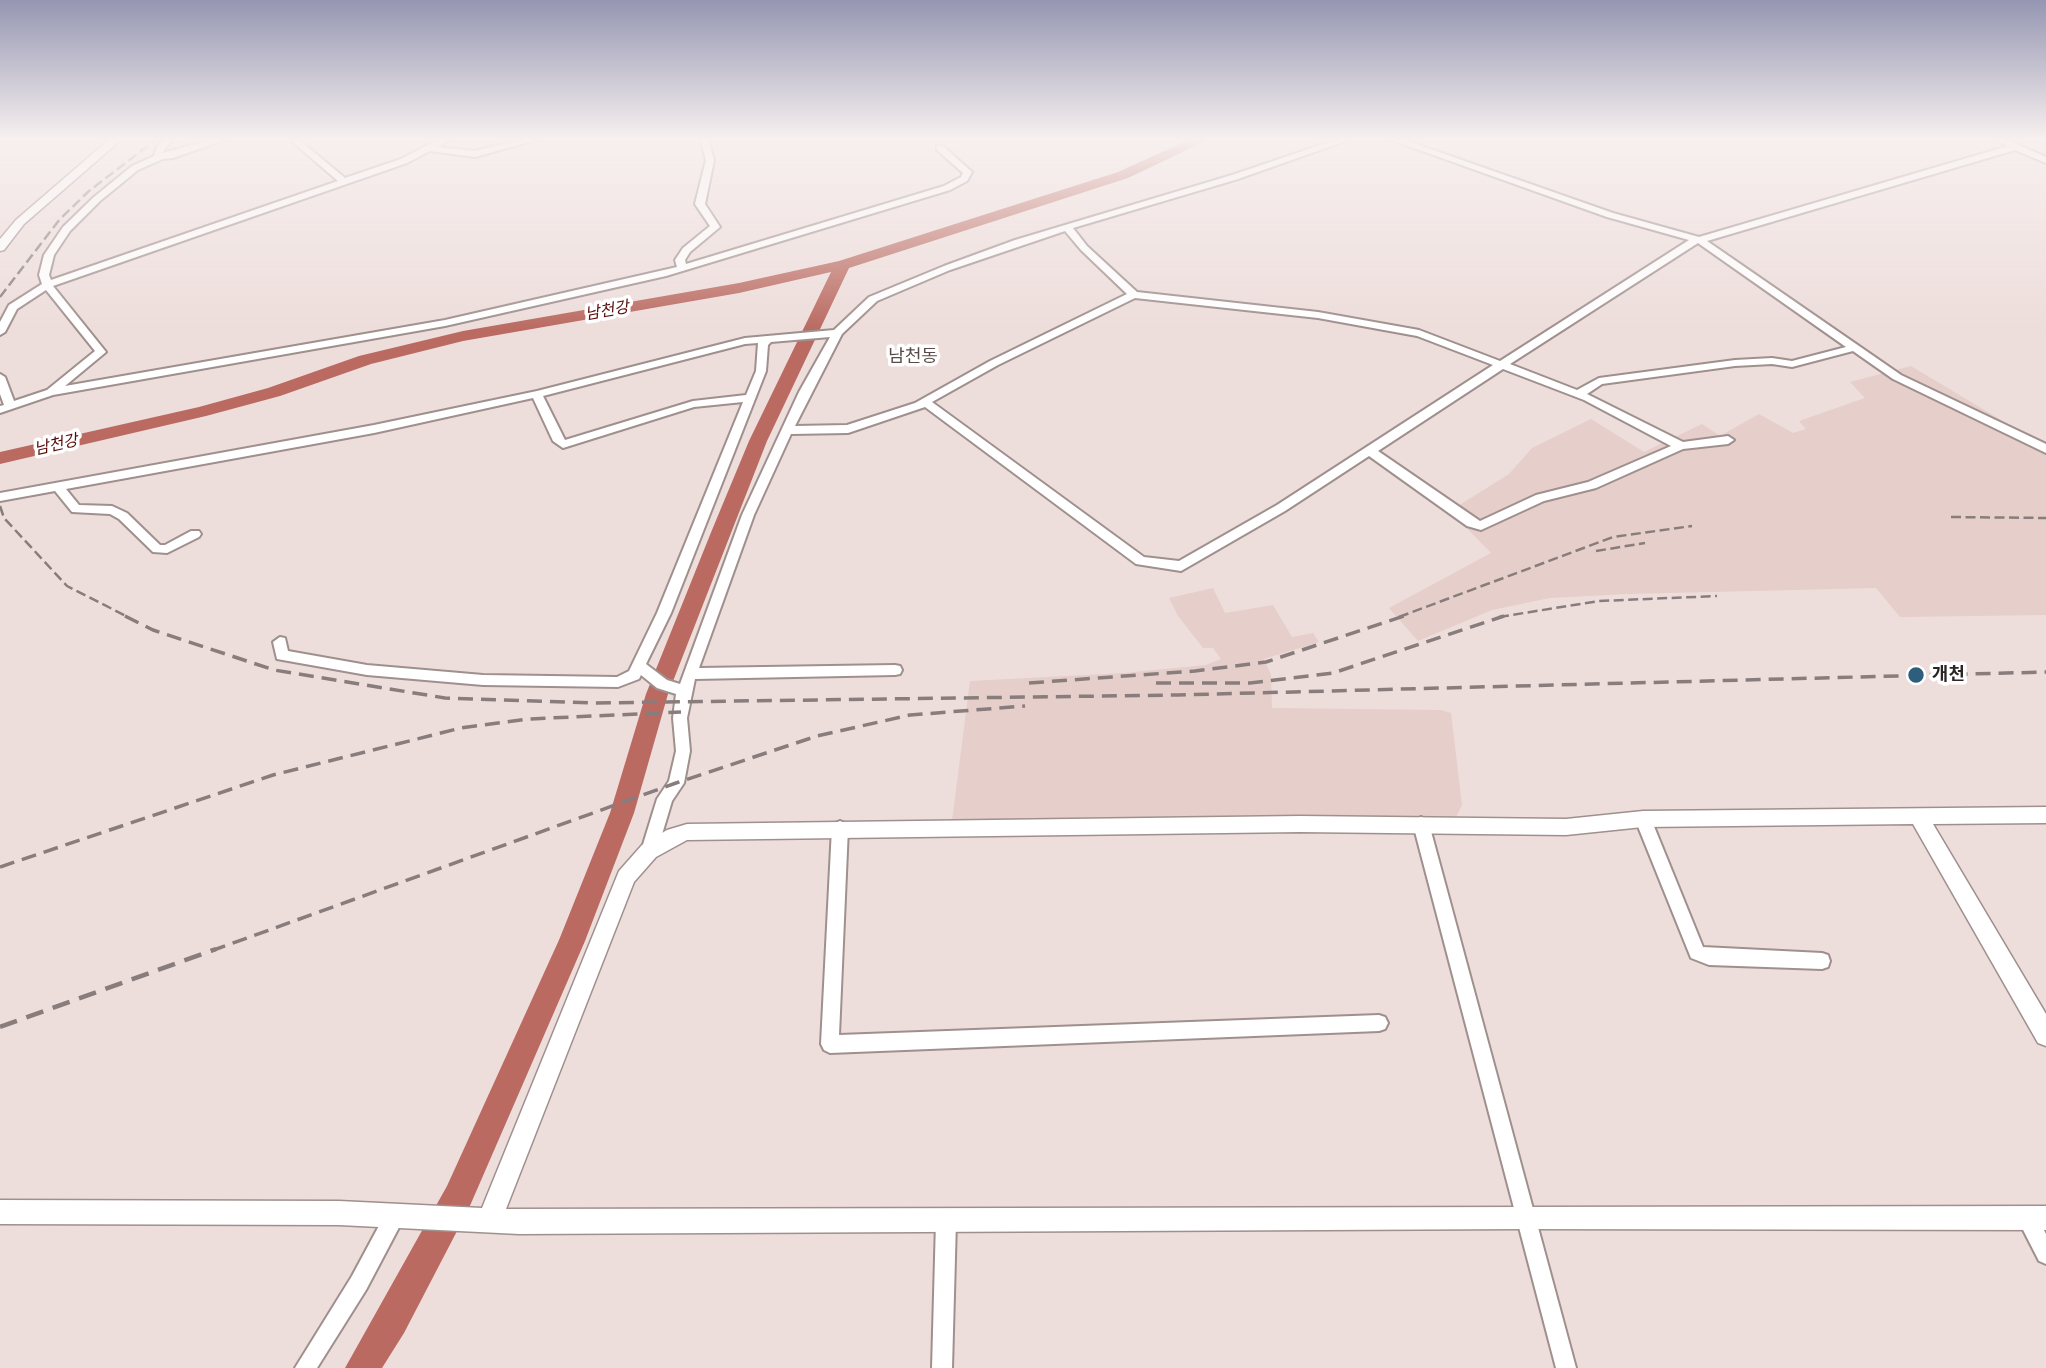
<!DOCTYPE html>
<html>
<head>
<meta charset="utf-8">
<style>
  body { margin:0 }
  canvas { display:block; background:#eddddb }
</style>
</head>
<body>
<canvas width="2046" height="1368"></canvas>
<script>
const g = document.querySelector('canvas').getContext('2d');
g.lineJoin = 'round';
function paint(path, color) { g.fillStyle = color; g.fill(path, 'evenodd'); }
const shape = rows => new Path2D(rows.map(r => 'M' + r).join(''));
function stroke(path, color, width, dash) { g.strokeStyle = color; g.lineWidth = width; g.lineCap = dash ? 'butt' : 'round'; g.setLineDash(dash || []); g.stroke(path); }
function label(font, color, halo, rows, align = 'center') {
  g.font = font + ' Literata,"Noto Sans KR",serif'; g.lineWidth = 7; g.setLineDash([]); g.textBaseline = 'middle'; g.strokeStyle = halo; g.fillStyle = color; for (const [text, x, y, turn = 0] of rows) {
    g.save(); g.translate(x, y); g.rotate((+turn || 0) * Math.PI / 180); g.textAlign = isNaN(turn) ? turn : align; if (halo) g.strokeText(text, 0, 0); g.fillText(text, 0, 0); g.restore();
  }
}
const built = shape([
  [1911,366,2046,447,2046,615,1900,617,1876,588,1627,594,1550,598,1492,610,1418,641,1389,608,1491,553,1450,511,1509,474,1532,448,1591,419,1644,452,1702,424,1720,436,1759,414,1793,433,1806,429,1799,421,1865,398,1850,382],
  [1213,588,1225,613,1273,605,1292,637,1313,633,1319,642,1264,659,1271,675,1272,708,1441,710,1451,713,1462,805,1456,817,1284,815,952,821,970,681,1124,673,1206,665,1221,659,1213,648,1203,648,1178,616,1169,598]
]);
const river = shape([
  [1193,138,1212,138,1128,178,849,268,767,441,668,694,634,813,585,941,469,1208,404,1333,382,1368,345,1368,447,1186,559,940,610,813,646,694,712,530,749,441,831,272,739,293,463,341,371,364,280,396,206,416,0,464,0,452,199,407,268,388,359,356,463,331,739,283,839,261,1118,172,1193,138]
]);
const minor = shape([
  [166,138,175,138,165,148,163,153,217,138,230,138,173,158,163,159,138,170,100,201,70,231,54,255,49,275,51,280,338,181,288,138,297,138,345,178,401,159,441,138,452,138,438,147,475,151,528,138,543,138,475,157,430,151,407,163,53,286,106,352,65,386,445,320,677,267,675,260,683,248,710,226,695,204,706,160,700,138,708,138,714,160,705,204,720,227,690,252,685,260,686,264,944,186,961,177,963,173,937,150,937,146,943,146,972,172,967,181,950,190,666,276,445,326,53,395,0,413,0,406,4,405,0,394,0,374,5,377,14,401,47,390,95,351,46,290,17,309,5,332,0,335,0,322,9,305,42,284,39,275,44,255,63,227,94,197,132,166,154,156,157,147,166,138],
  [1341,138,1354,138,1238,179,1073,228,1087,246,1137,292,1318,312,1419,330,1500,361,1689,240,1607,217,1386,138,1399,138,1613,213,1699,237,2008,146,1992,138,2003,138,2046,157,2046,163,2015,150,1707,241,1901,375,2046,444,2046,453,1893,379,1853,351,1792,367,1772,364,1735,366,1602,384,1587,394,1683,442,1728,436,1734,440,1728,444,1683,449,1596,488,1544,501,1481,530,1467,526,1369,456,1285,511,1181,571,1136,564,925,407,848,433,791,434,754,515,699,668,895,665,900,666,902,670,900,674,895,675,695,679,687,718,690,751,684,783,672,801,657,851,655,856,649,858,643,856,641,851,657,799,669,781,676,751,673,718,676,694,657,688,641,675,639,679,618,687,483,685,367,675,277,659,273,642,280,637,285,638,288,651,367,665,483,675,617,677,629,671,657,613,743,402,694,407,563,448,553,441,533,398,374,433,66,489,79,505,112,506,127,513,160,545,165,545,191,531,199,531,201,534,199,537,167,553,153,552,119,519,110,514,72,512,55,491,0,501,0,493,374,425,537,391,745,338,834,330,869,297,944,266,1015,240,1232,175,1341,138],
  [1065,231,1081,250,1127,294,990,361,915,403,847,425,795,426,842,334,877,301,950,270,1065,231],
  [1698,243,1846,347,1792,361,1772,358,1735,360,1599,378,1577,390,1510,364,1698,243],
  [1135,298,1318,318,1417,336,1493,365,1277,505,1179,561,1144,557,932,402,998,365,1135,298],
  [830,337,799,392,742,515,680,684,667,680,646,664,671,613,766,371,768,345,771,342,830,337],
  [758,343,756,371,746,395,693,401,565,440,543,396,745,344,758,343],
  [1503,369,1584,400,1671,446,1588,482,1536,495,1480,521,1378,451,1503,369],
  [1643,812,1648,814,1651,819,1703,947,1822,953,1828,955,1830,961,1828,967,1822,969,1709,965,1691,958,1635,819,1638,814,1643,812],
  [1421,817,1426,819,1429,824,1576,1368,1556,1368,1413,824,1416,819,1421,817],
  [840,821,845,823,848,828,839,1035,1379,1015,1385,1017,1388,1023,1385,1029,1379,1031,830,1053,824,1050,821,1044,832,828,835,823,840,821],
  [395,1206,402,1209,405,1216,366,1290,317,1368,295,1368,352,1276,388,1209,395,1206],
  [2027,1208,2034,1211,2046,1234,2046,1264,2039,1261,2017,1218,2020,1211,2027,1208],
  [946,1211,953,1214,956,1221,952,1368,932,1368,936,1221,939,1214,946,1211]
]);
const major = shape([
  [111,138,123,138,24,224,4,250,0,251,0,239,16,220,111,138],
  [2046,807,2046,823,1933,824,2046,1014,2046,1046,2038,1043,1913,824,1643,827,1566,835,1300,832,687,840,656,857,634,882,506,1209,2046,1206,2046,1230,1524,1229,519,1234,339,1225,0,1224,0,1200,339,1201,482,1208,619,871,642,845,667,830,687,824,1300,816,1566,819,1643,811,2046,807]
]);
const railFar2 = shape([
  [0,297,60,219,89,191,158,138],
  [0,506,4,518,67,586,128,617],
  [1951,517,2046,518],
  [1596,551,1645,543],
  [1399,617,1613,537,1692,526],
  [1499,617,1599,601,1717,596]
]);
const railFar1 = shape([
  [125,616,153,630,274,670,445,698,593,703,1178,695,2046,672],
  [1029,683,1195,671,1266,662,1404,616],
  [1156,683,1250,683,1333,673,1504,616],
  [0,867,273,775,461,728,528,719,681,712],
  [211,951,676,783,817,736,910,715,1025,706]
]);
const rail = shape([
  [0,1027,216,949]
]);
const markers = [
  [1916,675,9,"#2d5f7c"]
];
const farWaternames = [
  ["남천강",607,311,-10],
  ["남천강",56,445,-13]
];
const farQuarternames = [
  ["남천동",913,357]
];
const poiNames = [
  ["개천",1932,675]
];
paint(built, '#e6ceca');
paint(river, '#ba6a61');
stroke(minor, '#9f908e', 4);
stroke(major, '#9f908e', 3);
paint(minor, '#fff');
paint(major, '#fff');
stroke(railFar2, '#887d7c', 2.5, [10, 4.5]);
stroke(railFar1, '#887d7c', 3.5, [15, 8]);
stroke(rail, '#887d7c', 4.5, [18, 10]);
const sky = g.createLinearGradient(0, 0, 0, 330);
sky.addColorStop(0, '#9596b2');
sky.addColorStop(0.42, '#f7f0ef');
sky.addColorStop(1, '#f7f0ef00');
g.fillStyle = sky;
g.fillRect(0, 0, 2046, 330);
for (const [x, y, r, color] of markers) { const dot = new Path2D(); dot.arc(x, y, r, 0, 2 * Math.PI); g.fillStyle = color; g.fill(dot); stroke(dot, '#fff', 2.5); }
label('italic 16px', '#560b09', '#fff', farWaternames);
label('18px', '#584b49', '#fff', farQuarternames);
label('bold 18px', '#2b2524', '#fff', poiNames, 'left');
</script>
</body>
</html>
